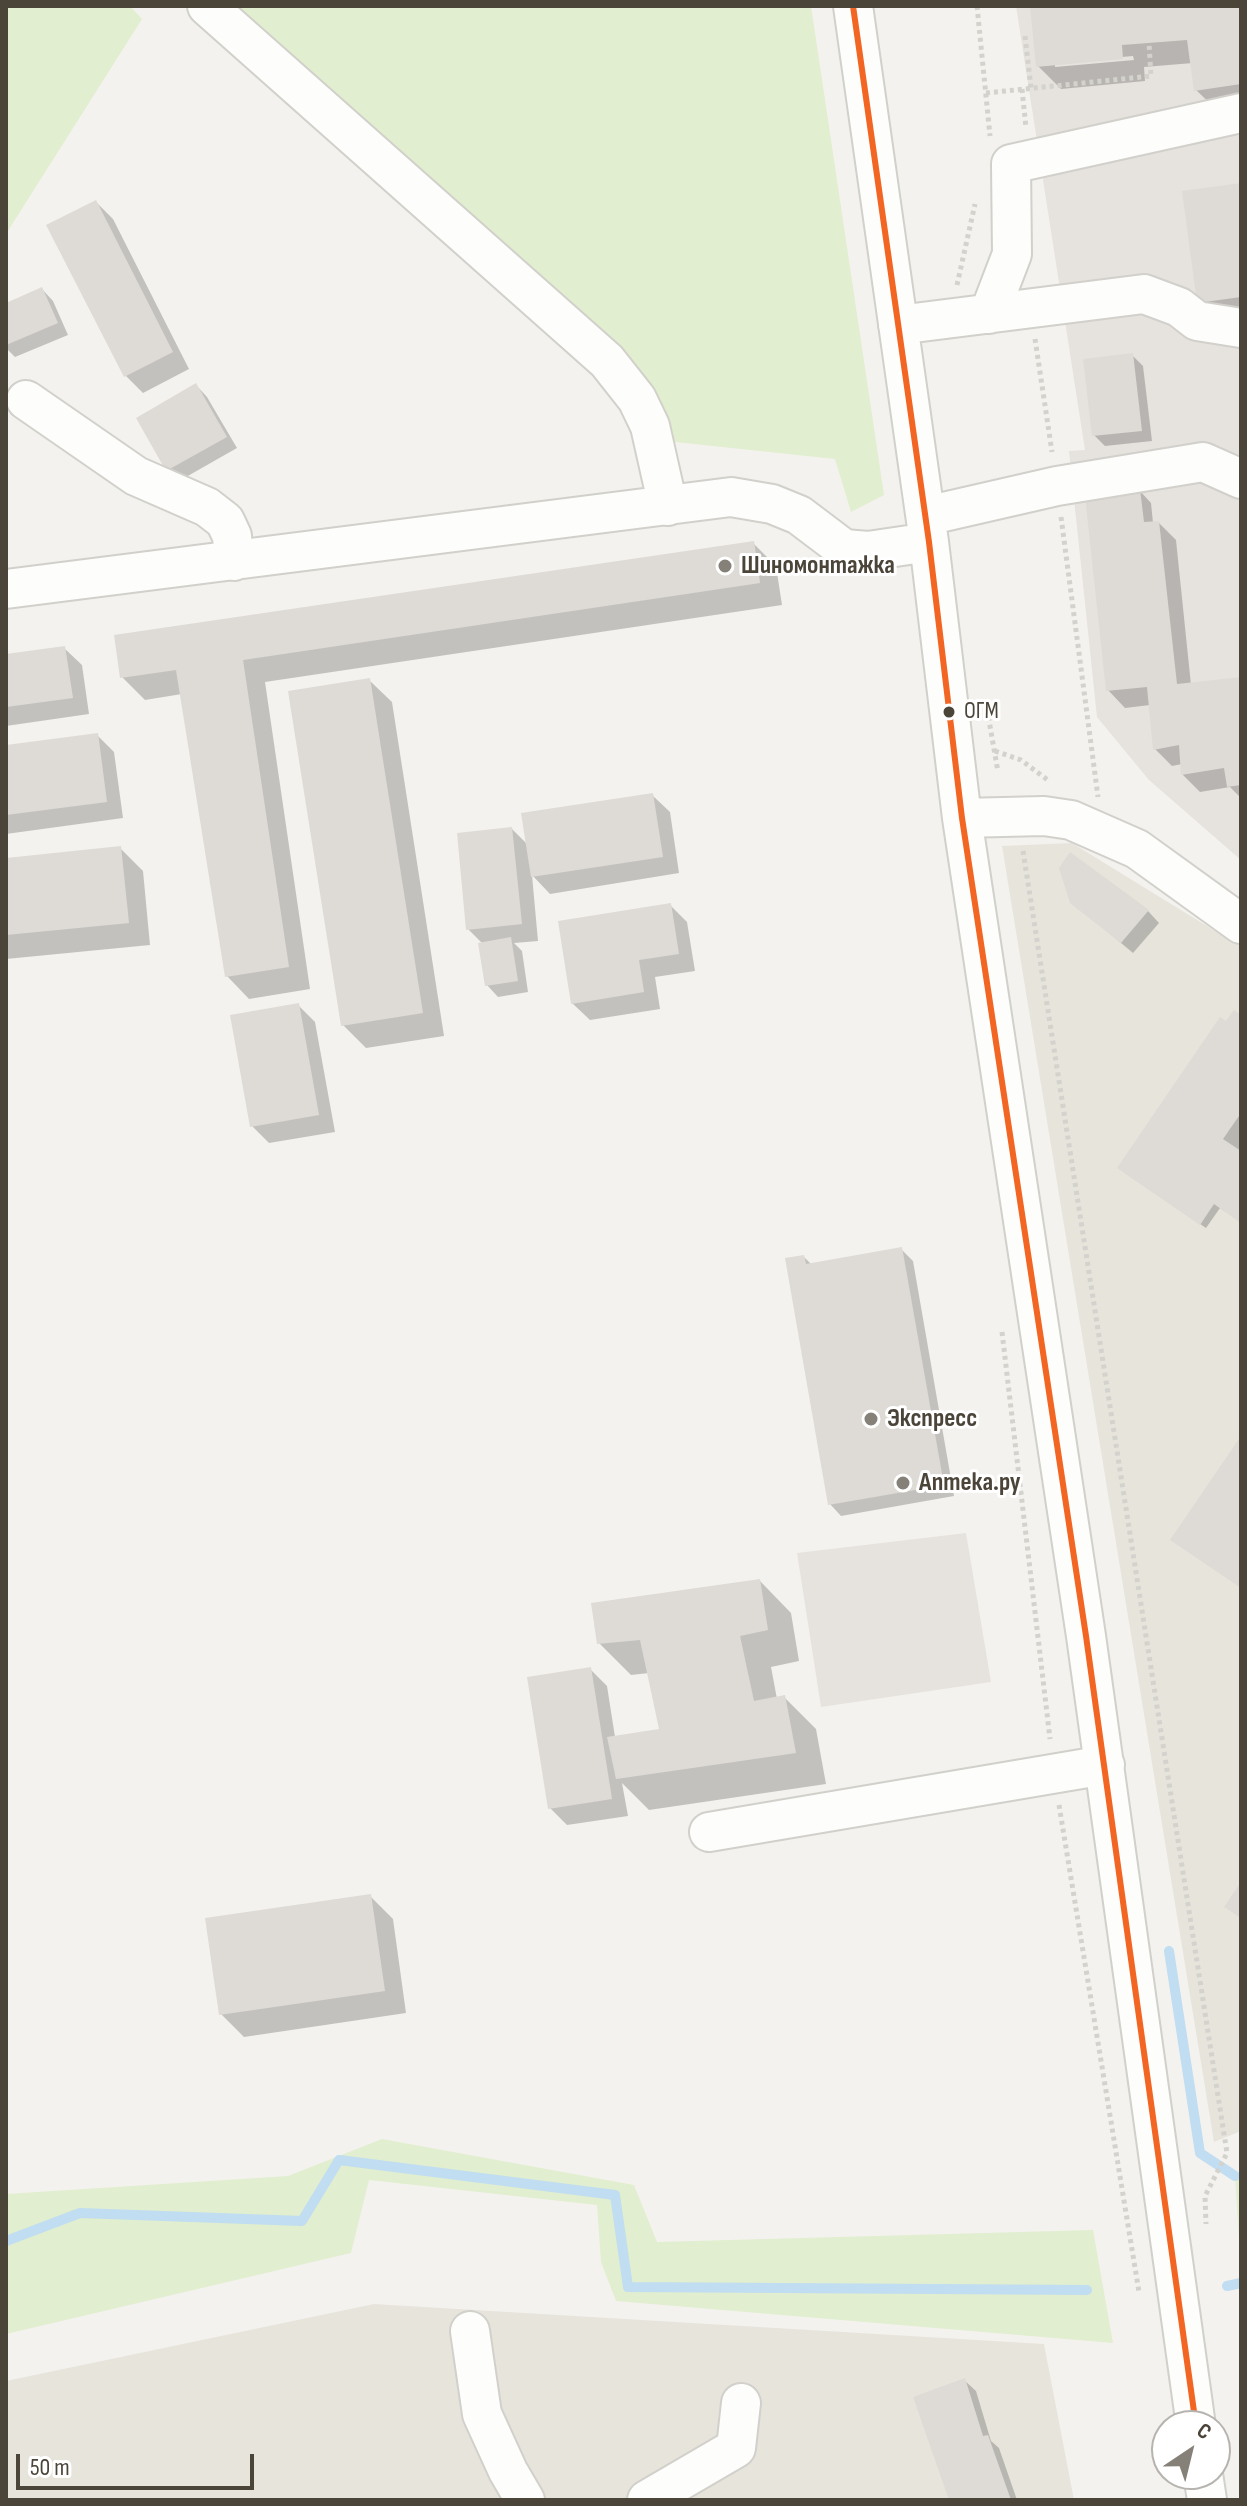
<!DOCTYPE html>
<html>
<head>
<meta charset="utf-8">
<style>
  body { margin:0 }
  #map { position:relative; width:1247px; height:2506px; overflow:hidden; background:#f4f2ee; font-family:"Sofia Sans Condensed",sans-serif }
  canvas { display:block }
  .frame { position:absolute; inset:0; border:8px solid #4b4439; pointer-events:none }
  .north { position:absolute; left:1151px; top:2410px; width:80px; height:80px; box-sizing:border-box; background:#fff; border:2px solid #b7b4b0; border-radius:50%; rotate:35deg; font-size:22px; font-weight:700; line-height:32px; text-align:center; color:#4b4439 }
  .north::after { content:''; display:block; margin:auto; width:28px; height:36px; background:#868178; clip-path:polygon(50% 0,100% 100%,50% 72%,0 100%) }
  .scale { position:absolute; left:16px; top:2454px; width:238px; height:36px; box-sizing:border-box; border:4px solid #4b4439; border-top:0; padding-left:10px; font-size:24px; line-height:28px; white-space:nowrap; color:#4b4439; -webkit-text-stroke:6px #fff; paint-order:stroke }
</style>
</head>
<body>
<div id="map">
<canvas width="1247" height="2506"></canvas>
<div class="frame"></div>
<div class="north">С</div>
<div class="scale">50 m</div>
</div>
<script>
const g = document.querySelector('canvas').getContext('2d');
g.lineJoin = 'round';
function paint(path, color) { g.fillStyle = color; g.fill(path, 'evenodd'); }
const shape = rows => new Path2D(rows.map(r => 'M' + r).join(''));
function stroke(path, color, width, dash) { g.strokeStyle = color; g.lineWidth = width; g.lineCap = dash ? 'butt' : 'round'; g.setLineDash(dash || []); g.stroke(path); }
function label(font, color, halo, rows, align = 'center') {
  g.font = font + ' "Sofia Sans Condensed",sans-serif'; g.lineWidth = 6; g.setLineDash([]); g.textBaseline = 'middle'; g.strokeStyle = halo; g.fillStyle = color; for (const [text, x, y, turn = 0] of rows) {
    g.save(); g.translate(x, y); g.rotate((+turn || 0) * Math.PI / 180); g.textAlign = isNaN(turn) ? turn : align; if (halo) g.strokeText(text, 0, 0); g.fillText(text, 0, 0); g.restore();
  }
}
const residential = shape([
  [1072,843,1241,947,1241,2131,1214,2142,1002,846],
  [374,2304,1044,2344,1074,2500,6,2500,6,2381]
]);
const industrial = shape([
  [1016,6,1241,6,1241,860,1149,780,1097,717,1069,451,1085,450]
]);
const green = shape([
  [6,6,130,6,142,19,6,234],
  [227,6,811,6,884,495,851,512,835,459,675,442,636,368],
  [382,2139,634,2185,657,2242,1093,2230,1113,2343,616,2301,601,2262,597,2205,369,2180,351,2253,6,2334,6,2194,288,2176],
  [1241,2174,1241,2271,1235,2176]
]);
const parking = shape([
  [966,1533,991,1682,821,1707,797,1553]
]);
const shadow = shape([
  [1032,6,1241,6,1241,109,1219,112,1196,90,1193,63,1144,67,1145,81,1061,89,1038,66],
  [1133,56,1134,60,1055,67,1055,63],
  [1241,185,1241,322,1199,302],
  [96,202,113,219,189,369,143,393,126,376],
  [42,289,53,301,68,335,15,357,6,348,6,305],
  [1132,355,1143,366,1152,441,1105,446,1094,435],
  [196,385,207,397,237,448,179,481,168,470],
  [1140,491,1151,503,1153,523,1159,523,1176,540,1191,685,1241,679,1241,798,1230,787,1200,792,1183,775,1182,764,1172,766,1155,749,1150,705,1125,708,1108,690],
  [753,543,776,566,782,605,265,682,310,989,249,999,227,976,182,694,145,700,122,677],
  [64,648,82,665,89,714,6,726,6,656],
  [369,680,392,702,444,1036,366,1048,343,1025],
  [97,735,114,752,123,818,6,834,6,747],
  [652,795,670,812,679,873,550,894,532,875,538,941,514,943,522,951,528,992,498,997,487,985,483,944,468,929,512,829,528,845],
  [120,848,143,871,150,945,6,959,6,860],
  [1072,902,1148,911,1159,923,1133,953],
  [670,905,687,922,695,971,655,977,660,1009,590,1020,572,1003],
  [298,1005,315,1022,335,1132,269,1143,252,1126],
  [1241,1017,1241,1222,1220,1208,1206,1228,1125,1173,1227,1024],
  [901,1249,913,1261,954,1496,841,1516,830,1504,804,1257,812,1265],
  [760,1581,791,1613,799,1661,771,1667,777,1699,784,1697,816,1729,826,1784,649,1810,622,1783,628,1816,567,1825,550,1808,590,1669,607,1686,615,1737,661,1730,649,1673,631,1675,599,1643],
  [370,1896,393,1919,406,2013,244,2037,221,2014],
  [964,2380,976,2391,991,2441,999,2448,1017,2500,951,2500]
]);
const stream = shape([
  [1169,1951,1200,2153,1235,2176],
  [6,2241,80,2213,302,2221,339,2160,615,2195,628,2287,1087,2290],
  [1227,2286,1241,2283]
]);
const building = shape([
  [1030,6,1241,6,1241,84,1194,91,1187,40,1122,45,1123,59,1036,67],
  [1241,183,1241,297,1197,303,1182,191],
  [96,200,173,352,124,377,46,225],
  [42,287,58,323,6,345,6,303],
  [1133,353,1142,431,1092,436,1083,359],
  [196,383,227,437,166,471,136,418],
  [1140,489,1144,522,1159,521,1177,684,1241,677,1241,785,1227,787,1224,768,1181,775,1179,745,1153,750,1147,687,1106,691,1085,496],
  [754,541,760,583,243,660,289,967,225,977,176,670,120,678,114,635],
  [65,646,73,698,6,707,6,654],
  [370,678,423,1013,341,1026,288,691],
  [98,733,107,802,6,815,6,745],
  [653,793,663,857,531,877,521,813],
  [512,827,522,924,466,930,457,833],
  [121,846,129,923,6,935,6,858],
  [1070,852,1149,910,1121,943,1070,903,1059,868],
  [671,903,679,954,639,960,644,992,571,1004,558,921],
  [511,937,518,981,485,986,478,943],
  [299,1003,319,1115,250,1127,230,1015],
  [1234,1010,1241,1015,1241,1113,1223,1139,1241,1151,1241,1223,1214,1204,1200,1225,1117,1168,1220,1017,1226,1021],
  [902,1247,944,1485,828,1505,785,1258,804,1255,806,1264],
  [1241,1436,1241,1588,1170,1540],
  [760,1579,768,1630,740,1636,754,1701,785,1695,796,1753,616,1779,607,1737,659,1729,640,1640,597,1644,591,1603],
  [591,1667,612,1799,548,1809,527,1677],
  [1241,1882,1241,1918,1224,1907],
  [371,1894,385,1991,219,2015,205,1918],
  [965,2378,983,2436,988,2435,1011,2500,949,2500,913,2397]
]);
const path = shape([
  [977,6,990,136],
  [1025,36,1031,88],
  [1022,89,1026,128],
  [986,93,1151,76,1149,43],
  [957,285,975,204],
  [1035,339,1052,452],
  [1061,517,1098,797],
  [987,709,998,772],
  [995,751,1021,760,1049,781],
  [1023,851,1227,2153,1205,2196,1206,2224],
  [1002,1332,1050,1739],
  [1059,1805,1139,2292],
  [1163,2440,1167,2463]
]);
const minor = shape([
  [207,6,607,361,637,399,650,426,668,506],
  [853,6,929,542,962,818,1086,1636,1196,2426],
  [989,314,1012,254,1011,164,1241,113],
  [898,325,1144,294,1179,307,1197,321,1241,328],
  [26,400,136,476,207,507,225,521,232,536,234,561],
  [926,516,1057,486,1203,462,1241,479],
  [6,589,731,497,772,504,799,515,844,549,868,551,929,542],
  [962,818,1044,816,1071,820,1137,849,1241,924],
  [709,1832,1105,1765],
  [470,2331,482,2414,508,2471,525,2500],
  [1203,2474,1207,2500],
  [647,2500,736,2448,741,2403]
]);
const bus1 = shape([
  [853,6,929,542,962,818,1086,1636,1196,2426]
]);
const markers = [
  [725,566,8,"#868178"],
  [949,712,7,"#4b4439"],
  [871,1419,8,"#868178"],
  [903,1483,8,"#868178"]
];
const busNames = [
  ["ОГМ",964,712]
];
const poiNames = [
  ["Шиномонтажка",741,566],
  ["Экспресс",887,1419],
  ["Аптека.ру",919,1483]
];
paint(residential, '#e7e4dc');
paint(industrial, '#e6e2de');
paint(green, '#e1eecf');
paint(parking, '#e6e3df');
paint(shadow, '#0003');
stroke(stream, '#c0ddf1', 10);
paint(building, '#dedbd6');
stroke(minor, '#d2d0cb', 42);
stroke(path, '#d3d2cc', 5, [4, 4]);
stroke(minor, '#fdfdfc', 38);
stroke(bus1, '#f26522', 6);
for (const [x, y, r, color] of markers) { const dot = new Path2D(); dot.arc(x, y, r, 0, 2 * Math.PI); g.fillStyle = color; g.fill(dot); stroke(dot, '#fff', 3); }
label('24px', '#4b4439', '#fff', busNames, 'left');
label('bold 26px', '#4b4439', '#fff', poiNames, 'left');
</script>
</body>
</html>
